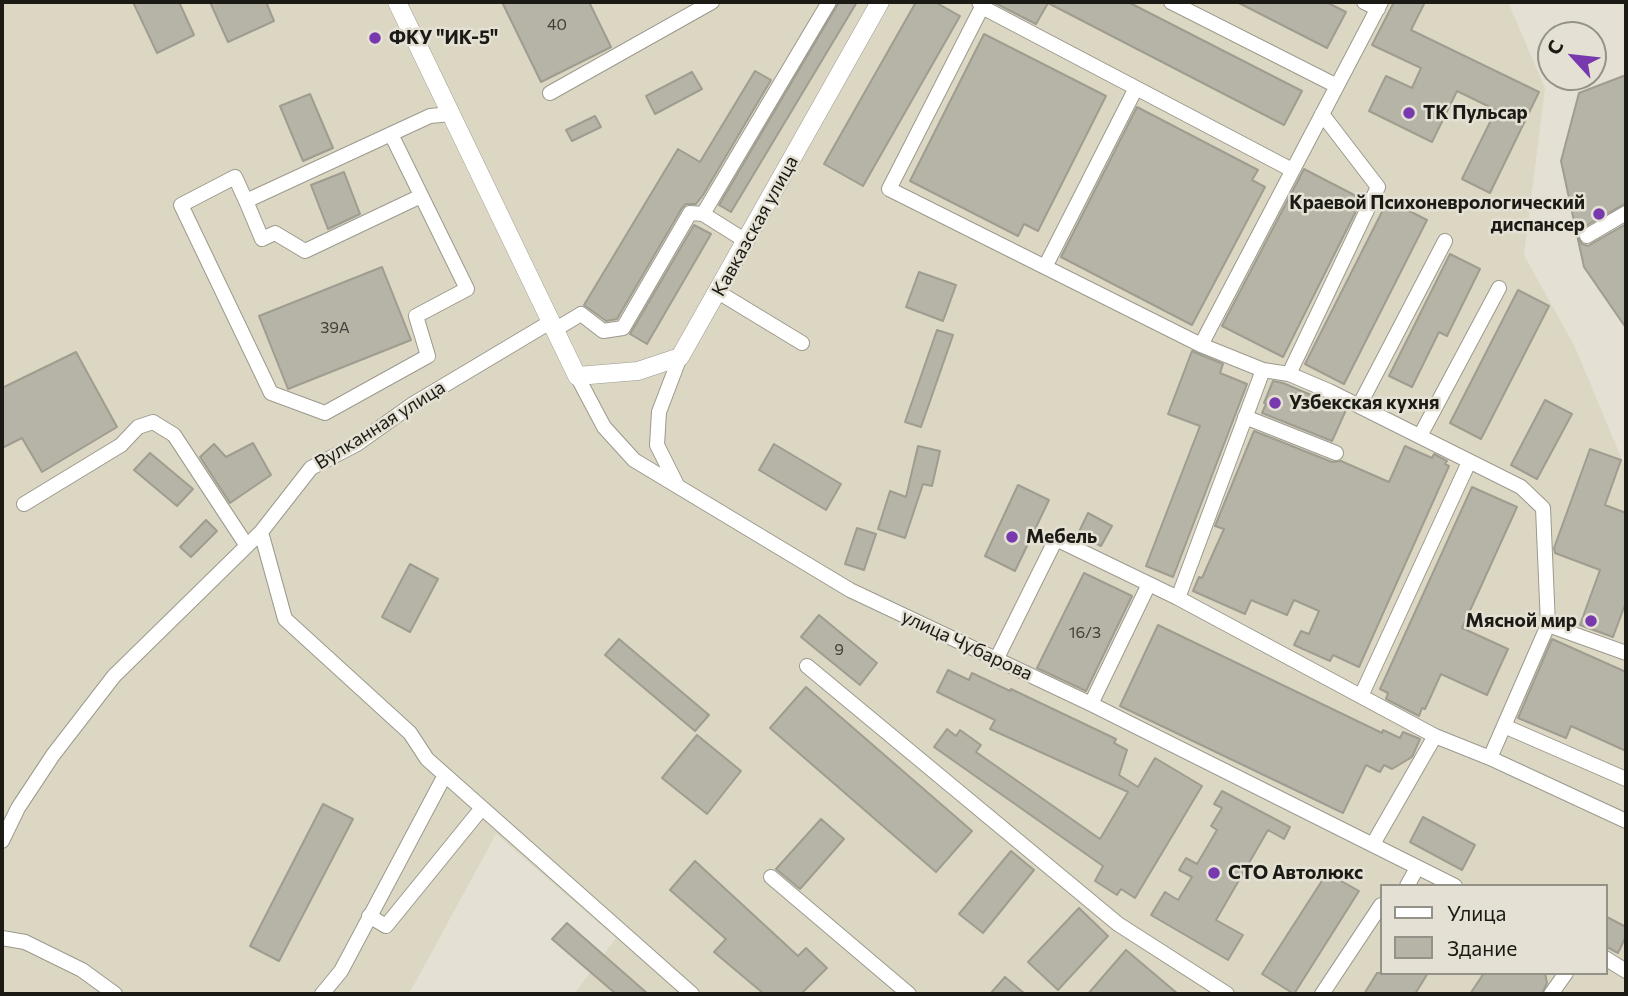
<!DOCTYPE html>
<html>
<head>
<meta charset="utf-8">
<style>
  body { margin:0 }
  #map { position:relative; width:1628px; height:996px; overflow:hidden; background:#e4e1d4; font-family:Commissioner,sans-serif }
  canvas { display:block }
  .frame { position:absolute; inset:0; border:4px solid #1b1a15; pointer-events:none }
  .legend { position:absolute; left:1380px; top:884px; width:228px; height:91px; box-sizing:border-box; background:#e4e1d4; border:2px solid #949188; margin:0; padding:9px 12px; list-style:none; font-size:21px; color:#1b1a15 }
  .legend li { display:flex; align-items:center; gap:14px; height:35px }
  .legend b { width:35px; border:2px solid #949188 }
  .north { position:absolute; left:1537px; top:21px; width:70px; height:70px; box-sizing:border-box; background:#e4e1d4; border:2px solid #949188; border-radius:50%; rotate:297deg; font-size:19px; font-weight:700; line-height:28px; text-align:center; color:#1b1a15 }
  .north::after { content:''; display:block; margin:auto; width:24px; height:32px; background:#7839ae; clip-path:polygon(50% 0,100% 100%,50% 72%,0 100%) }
</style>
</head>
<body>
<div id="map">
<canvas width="1628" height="996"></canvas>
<div class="frame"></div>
<ul class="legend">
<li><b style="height:9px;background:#fff"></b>Улица</li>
<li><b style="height:19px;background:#b6b3a7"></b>Здание</li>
</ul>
<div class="north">С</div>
</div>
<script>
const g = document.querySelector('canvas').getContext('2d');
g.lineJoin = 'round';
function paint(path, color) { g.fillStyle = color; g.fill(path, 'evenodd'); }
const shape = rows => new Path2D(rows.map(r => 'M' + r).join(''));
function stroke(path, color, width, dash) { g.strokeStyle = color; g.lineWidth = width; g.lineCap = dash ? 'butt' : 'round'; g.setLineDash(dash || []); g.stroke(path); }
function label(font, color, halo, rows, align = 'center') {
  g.font = font + ' Commissioner,sans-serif'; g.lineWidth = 5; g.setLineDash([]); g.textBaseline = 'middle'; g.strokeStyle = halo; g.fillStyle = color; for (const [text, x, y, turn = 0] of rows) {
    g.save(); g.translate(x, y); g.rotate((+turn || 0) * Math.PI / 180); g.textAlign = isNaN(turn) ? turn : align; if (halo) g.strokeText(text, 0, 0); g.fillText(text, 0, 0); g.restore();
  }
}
const built = shape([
  [2,2,1508,2,1545,88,1524,255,1575,347,1626,469,1626,994,574,994,616,938,496,834,409,994,2,994],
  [1381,886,1605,886,1605,973,1381,973]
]);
const building = shape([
  [133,2,179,2,194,35,157,53,133,2],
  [210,2,266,2,274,21,228,42,210,2],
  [502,2,589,2,611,47,541,82,502,2],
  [839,2,857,2,731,212,719,205,839,2],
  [916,2,935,2,960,16,863,186,824,164,916,2],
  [993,2,1128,2,1302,91,1284,125,1048,3,1036,24,993,2],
  [1237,2,1326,2,1346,12,1327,48,1237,2],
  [1394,2,1425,2,1411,30,1539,92,1490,193,1462,179,1496,110,1457,91,1432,142,1369,111,1386,76,1412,88,1421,68,1372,45,1394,2],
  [984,34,1106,96,1038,231,1024,224,1018,236,910,181,984,34],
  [755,71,771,80,703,195,696,204,686,204,682,208,617,319,606,321,584,305,678,149,700,162,755,71],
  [692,72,702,89,655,114,646,96,692,72],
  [1626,75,1626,203,1582,228,1577,235,1582,244,1588,246,1626,224,1626,328,1584,267,1561,161,1579,93,1626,75],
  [310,94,333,148,303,161,280,106,310,94],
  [1137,107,1258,170,1252,180,1265,187,1192,325,1061,257,1137,107],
  [595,116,601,127,572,141,566,130,595,116],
  [1304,169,1362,199,1283,357,1222,326,1304,169],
  [344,172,360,214,328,229,311,185,344,172],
  [1388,200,1427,220,1344,384,1305,364,1388,200],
  [694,225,711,234,647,344,630,334,694,225],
  [1450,254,1480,269,1447,336,1439,332,1412,387,1389,376,1450,254],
  [382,267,411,340,288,389,259,316,382,267],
  [919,272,956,285,943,321,906,307,919,272],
  [1518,290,1549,306,1481,439,1450,423,1518,290],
  [937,330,953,335,921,427,905,422,937,330],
  [1192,351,1223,364,1220,373,1247,384,1173,577,1146,566,1200,426,1168,414,1192,351],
  [76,352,117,427,42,472,22,438,2,448,2,388,76,352],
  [1273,381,1283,383,1346,410,1332,441,1262,413,1266,404,1264,403,1273,381],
  [1545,400,1572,414,1537,479,1511,465,1545,400],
  [1254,431,1332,462,1341,461,1389,482,1405,446,1432,458,1434,454,1447,461,1445,464,1449,466,1359,667,1333,655,1330,661,1294,645,1301,631,1309,634,1319,611,1294,600,1287,615,1251,600,1245,614,1193,591,1199,577,1202,578,1224,529,1215,526,1254,431],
  [253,443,271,475,230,503,200,457,214,444,226,457,253,443],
  [774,444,841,484,826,510,759,470,774,444],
  [918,446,940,451,932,486,923,484,905,538,878,529,890,491,906,497,918,446],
  [1590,449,1621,460,1605,505,1626,513,1626,602,1613,637,1580,625,1600,570,1555,553,1554,548,1590,449],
  [150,453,193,489,177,506,134,470,150,453],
  [1018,485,1049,500,1015,571,985,556,1018,485],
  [1472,487,1517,507,1462,628,1508,649,1487,695,1441,674,1425,709,1422,708,1419,716,1386,699,1388,693,1380,689,1472,487],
  [1088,513,1112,526,1101,546,1078,534,1088,513],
  [206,520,217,531,191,557,180,547,206,520],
  [857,528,876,534,864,570,845,564,857,528],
  [410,564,438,579,410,632,382,617,410,564],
  [1084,573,1132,596,1086,691,1037,668,1084,573],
  [819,615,877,663,860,685,801,637,819,615],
  [1158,625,1382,733,1383,730,1400,738,1403,732,1420,739,1412,757,1392,769,1384,765,1380,772,1366,765,1343,813,1120,706,1158,625],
  [619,639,709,715,695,731,605,655,619,639],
  [1552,639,1626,672,1626,751,1571,726,1566,738,1518,718,1552,639],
  [948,670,969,680,972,673,1010,691,1011,689,1116,739,1114,743,1127,750,1119,775,1138,787,1155,758,1202,786,1135,898,1121,889,1117,895,1095,881,1103,866,934,747,947,729,956,736,960,730,981,745,976,752,1100,839,1128,792,990,729,995,720,937,692,948,670],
  [806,687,972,831,936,872,770,728,806,687],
  [697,735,741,771,707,814,662,778,697,735],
  [1222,791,1290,827,1284,839,1268,830,1216,920,1243,935,1228,960,1151,915,1165,892,1178,900,1192,877,1179,870,1186,858,1197,864,1217,830,1211,826,1222,808,1214,804,1222,791],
  [323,804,353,819,279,961,250,946,323,804],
  [1423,817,1475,845,1462,870,1410,842,1423,817],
  [821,819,844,839,800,889,776,869,821,819],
  [1011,851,1034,870,983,933,959,914,1011,851],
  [695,861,798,956,806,948,827,968,801,994,764,994,714,952,726,939,670,890,695,861],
  [1327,873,1359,891,1294,994,1262,974,1327,873],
  [1079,908,1108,936,1058,990,1028,962,1079,908],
  [1605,916,1626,927,1626,936,1618,953,1605,946,1605,916],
  [567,923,648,994,616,994,552,939,567,923],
  [1126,950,1178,994,1088,994,1126,950],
  [1377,973,1428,973,1415,994,1364,994,1377,973],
  [1484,973,1545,973,1547,983,1542,994,1470,994,1484,973],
  [1005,977,1025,994,990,994,1005,977]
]);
const minor = shape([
  [979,2,982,7,1292,170],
  [1171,2,1337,86],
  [1364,2,1378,9],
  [1381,2,1201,345,1263,370,1289,374,1329,391,1521,487,1543,508,1548,625,1626,653],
  [982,7,889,189,1201,345],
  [550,93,712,2],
  [391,134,467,289,416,316,428,356,325,413,271,393,181,205,235,177,246,201,391,134,430,116,451,114],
  [246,201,262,239,275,233,305,251,421,196],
  [703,214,746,241],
  [1587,236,1626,213],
  [1045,267,1136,88],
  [718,292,802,343],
  [552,321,413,404,357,444,311,468,261,532,285,619,410,733,427,759,692,994],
  [556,329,581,314,603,331,623,328,690,213,703,214,829,2],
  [1263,370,1178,598,1435,736,1490,758,1626,821],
  [1289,374,1378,187,1322,114],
  [577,376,604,427,634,460,850,590,1091,704,1455,886],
  [1359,406,1445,241],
  [1245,417,1336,453],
  [1420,436,1499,288],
  [676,483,657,445,659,412,680,357],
  [24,504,121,445,138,427,153,422,174,435,247,546],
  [996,660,1056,539,1178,598],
  [807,666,1118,924,1227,994],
  [1361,696,1469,462],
  [1091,704,1149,584],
  [1504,726,1626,779],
  [1490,758,1548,625],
  [2,841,18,808,53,755,114,676,261,532],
  [1373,844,1435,736],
  [771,877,909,994],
  [1407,886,1417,868],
  [369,916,386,926,482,808],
  [2,938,25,942,82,970,115,994],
  [1605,958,1626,971],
  [322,994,341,971,445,775],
  [1322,994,1381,905],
  [1551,994,1566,973]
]);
const major = shape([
  [397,2,577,376,638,371,680,357,880,2]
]);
const markers = [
  [375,38,7,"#7839ae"],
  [1409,113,7,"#7839ae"],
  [1599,214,7,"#7839ae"],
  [1275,403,7,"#7839ae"],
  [1012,537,7,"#7839ae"],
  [1591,621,7,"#7839ae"],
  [1214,873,7,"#7839ae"]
];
const numberNames = [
  ["40",557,25],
  ["39А",335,328],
  ["16/3",1085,633],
  ["9",839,650]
];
const poiNames = [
  ["ФКУ \"ИК-5\"",389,38],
  ["ТК Пульсар",1423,113],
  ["Краевой Психоневрологический",1585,203,"right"],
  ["диспансер",1585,225,"right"],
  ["Узбекская кухня",1289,403],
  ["Мебель",1026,537],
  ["Мясной мир",1577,621,"right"],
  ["СТО Автолюкс",1228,873]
];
const streetNames = [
  ["Кавказская улица",755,226,-61],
  ["Вулканная улица",380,425,-32],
  ["улица Чубарова",967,645,25]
];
paint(built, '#dcd7c3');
paint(building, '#b6b3a7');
stroke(building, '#9f9c90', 2);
stroke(minor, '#9c998d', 16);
stroke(major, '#9c998d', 19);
stroke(minor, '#fff', 14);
stroke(major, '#fff', 18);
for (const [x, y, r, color] of markers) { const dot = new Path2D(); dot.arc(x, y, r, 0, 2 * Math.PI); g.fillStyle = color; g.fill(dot); stroke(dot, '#e4e1d4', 2.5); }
label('16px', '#42403a', null, numberNames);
label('bold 19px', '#1b1a15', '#e4e1d4', poiNames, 'left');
label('19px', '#1b1a15', '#e4e1d4', streetNames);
</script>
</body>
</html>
